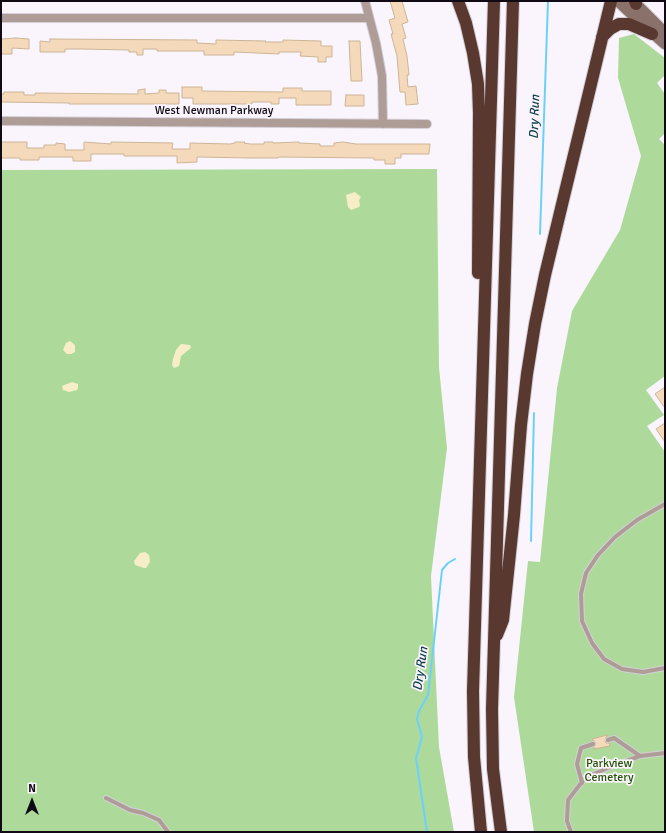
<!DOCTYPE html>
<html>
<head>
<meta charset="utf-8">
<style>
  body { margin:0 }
  #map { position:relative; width:666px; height:833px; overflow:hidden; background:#faf5fc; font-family:Signika,sans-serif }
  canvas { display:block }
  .frame { position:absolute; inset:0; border:2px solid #110a14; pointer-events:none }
  .north { position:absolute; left:12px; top:781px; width:40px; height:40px; -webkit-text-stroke:3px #faf5fc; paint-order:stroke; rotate:0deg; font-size:11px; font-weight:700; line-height:16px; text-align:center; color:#110a14 }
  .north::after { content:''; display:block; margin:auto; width:14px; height:18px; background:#110a14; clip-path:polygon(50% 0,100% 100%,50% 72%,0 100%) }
</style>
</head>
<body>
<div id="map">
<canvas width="666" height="833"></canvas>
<div class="frame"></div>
<div class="north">N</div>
</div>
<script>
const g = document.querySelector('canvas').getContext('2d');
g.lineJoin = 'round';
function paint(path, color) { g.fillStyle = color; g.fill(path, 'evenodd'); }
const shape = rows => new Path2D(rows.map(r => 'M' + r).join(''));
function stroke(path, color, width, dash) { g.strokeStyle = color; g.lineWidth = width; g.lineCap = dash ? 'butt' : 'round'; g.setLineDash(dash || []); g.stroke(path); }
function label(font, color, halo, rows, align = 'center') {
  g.font = font + ' Signika,sans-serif'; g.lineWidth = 3.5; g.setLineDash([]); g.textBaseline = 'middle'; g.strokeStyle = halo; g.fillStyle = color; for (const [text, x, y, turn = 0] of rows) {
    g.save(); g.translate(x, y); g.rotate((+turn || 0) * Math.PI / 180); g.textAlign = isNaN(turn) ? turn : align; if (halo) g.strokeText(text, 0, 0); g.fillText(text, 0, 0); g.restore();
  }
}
const green = shape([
  [634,34,665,58,665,75,657,83,665,94,665,133,659,139,665,145,665,376,646,390,664,415,647,426,665,452,665,832,534,832,514,697,528,561,540,562,557,388,572,311,620,230,641,156,618,78,619,38],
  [437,169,439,367,447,448,431,576,439,747,454,832,1,832,1,170]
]);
const sand = shape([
  [355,192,361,197,359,200,360,205,359,207,351,210,348,207,346,195],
  [70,341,75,345,75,352,71,354,67,354,63,350,66,343],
  [181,344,190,345,191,348,181,356,179,366,174,368,172,365,173,359,176,350],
  [72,382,78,384,78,388,77,390,69,392,63,390,62,386],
  [145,552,149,555,150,562,146,568,144,568,135,565,134,561,140,553]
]);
const stream = shape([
  [540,234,548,1],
  [531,541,534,413],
  [427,832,416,758,422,737,417,719,419,711,428,695,442,570,448,563,455,559]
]);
const building = shape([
  [390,1,402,1,408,22,402,24,406,38,403,39,407,56,409,75,407,75,408,87,416,86,418,104,406,105,405,92,400,92,397,56,391,34,393,34,389,20,395,18,390,1],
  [16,38,29,39,29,49,12,48,12,54,1,54,1,39,16,38],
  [50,39,197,40,197,43,216,44,216,40,266,41,265,42,283,42,283,40,321,41,321,46,332,46,332,57,326,57,326,62,318,62,318,57,300,56,301,52,279,52,279,54,234,52,234,55,204,55,204,51,157,51,157,49,143,49,143,55,137,55,137,52,129,52,129,50,81,49,65,49,65,52,40,52,40,41,50,42,50,39],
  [349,41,360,41,362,81,351,81,349,41],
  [182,87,202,87,202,91,283,92,283,88,302,88,302,91,331,91,331,105,296,105,296,98,279,98,279,104,271,104,271,102,252,102,252,104,193,104,193,98,182,98,182,87],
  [145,89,145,94,159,93,159,90,166,90,166,93,179,93,179,104,69,104,69,103,1,102,1,94,4,94,4,92,24,92,24,95,35,95,35,93,138,94,138,90,145,89],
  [346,95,364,95,364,106,345,106,346,95],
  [1,142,27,142,27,148,44,148,44,145,56,145,56,143,65,144,65,150,84,150,84,142,111,144,111,142,173,143,172,149,190,149,190,143,230,144,235,143,235,142,245,142,244,143,250,144,264,144,264,142,273,142,273,143,299,142,299,143,320,144,320,146,334,146,334,143,343,142,356,144,430,144,429,154,401,154,401,158,395,158,395,164,385,164,385,160,374,160,374,158,278,157,278,158,250,158,197,157,197,162,177,163,177,156,124,156,124,154,91,154,91,161,73,161,73,157,39,157,39,160,20,160,20,158,1,158,1,142],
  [665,387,665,408,655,394,665,387],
  [665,423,665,442,656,429,665,423],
  [607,735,605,741,606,743,609,743,610,746,594,749,594,747,596,743,592,739,607,735]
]);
const service = shape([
  [665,504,637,520,615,537,598,555,586,573,581,594,582,621,592,643,604,659,622,669,643,672,665,668],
  [608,740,614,738,640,756],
  [582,783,577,764,581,748,593,744],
  [106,798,130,810,143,813,159,820,168,832],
  [571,832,567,821,568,800,585,778,610,767,640,756,665,753]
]);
const minor = shape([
  [365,1,376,43,382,76,383,124],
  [1,18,369,18],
  [1,121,427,124]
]);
const secondary = shape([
  [618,1,639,21,665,44],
  [633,1,665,33]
]);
const motorway = shape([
  [458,1,466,23,473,53,478,84,479,113,478,273],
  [635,1,636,4],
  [602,37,610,29,619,24,629,24,652,34],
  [497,635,503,620,514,515,521,425,527,374,535,324,545,275,611,1],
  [481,832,474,757,473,691,494,1],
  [501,832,493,769,492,709,513,1]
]);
const streetNames = [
  ["West Newman Parkway",214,111]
];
const parkNames = [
  ["Parkview",609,764],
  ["Cemetery",609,778]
];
const waterNames = [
  ["Dry Run",535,117,-88],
  ["Dry Run",421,669,-82]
];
paint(green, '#adda9b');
paint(sand, '#f7eec8');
stroke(stream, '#6bd1fc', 2);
paint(building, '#f4dabb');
stroke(building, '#ccb496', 1);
stroke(service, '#d5cfd7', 6);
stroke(minor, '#d5cfd7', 10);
stroke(secondary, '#d5cfd7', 13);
stroke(motorway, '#d5cfd7', 14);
stroke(service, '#ae9c97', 4);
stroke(minor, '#ae9c97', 8);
stroke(secondary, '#8a716a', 11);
stroke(motorway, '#593830', 12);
label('12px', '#110a14', '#faf5fc', streetNames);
label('12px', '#265408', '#faf5fc', parkNames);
label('italic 13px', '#124051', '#faf5fc', waterNames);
</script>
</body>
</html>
